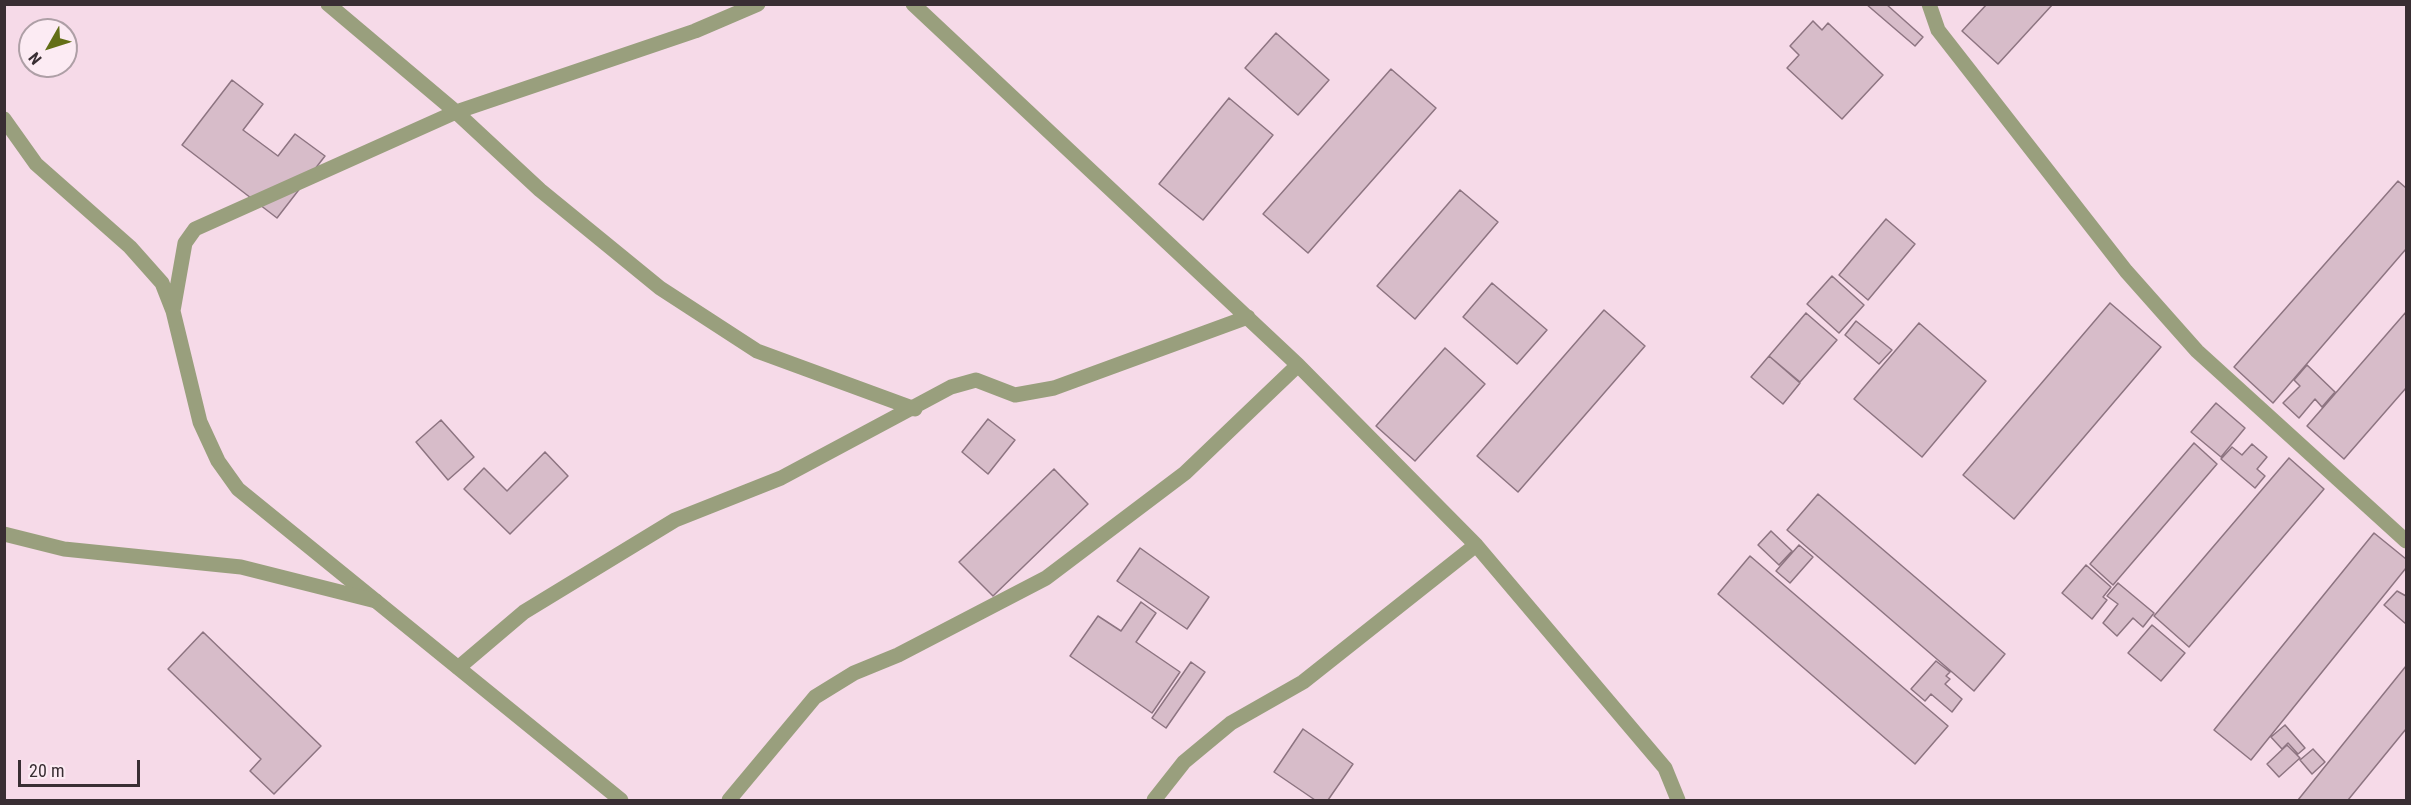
<!DOCTYPE html>
<html>
<head>
<meta charset="utf-8">
<style>
  body { margin:0 }
  #map { position:relative; width:2411px; height:805px; overflow:hidden; background:#f6dae8; font-family:"Roboto Condensed",sans-serif }
  canvas { display:block }
  .frame { position:absolute; inset:0; border:6px solid #392e33; pointer-events:none }
  .north { position:absolute; left:18px; top:18px; width:60px; height:60px; box-sizing:border-box; background:#fcebf3; border:2px solid #ae9fa6; border-radius:50%; rotate:231deg; font-size:16px; font-weight:700; line-height:24px; text-align:center; color:#392e33 }
  .north::after { content:''; display:block; margin:auto; width:21px; height:27px; background:#636e16; clip-path:polygon(50% 0,100% 100%,50% 72%,0 100%) }
  .scale { position:absolute; left:18px; top:760px; width:122px; height:27px; box-sizing:border-box; border:3px solid #392e33; border-top:0; padding-left:8px; font-size:18px; line-height:21px; white-space:nowrap; color:#392e33; -webkit-text-stroke:4px #fcebf3; paint-order:stroke }
</style>
</head>
<body>
<div id="map">
<canvas width="2411" height="805"></canvas>
<div class="frame"></div>
<div class="north">N</div>
<div class="scale">20 m</div>
</div>
<script>
const g = document.querySelector('canvas').getContext('2d');
g.lineJoin = 'round';
function paint(path, color) { g.fillStyle = color; g.fill(path, 'evenodd'); }
const shape = rows => new Path2D(rows.map(r => 'M' + r).join(''));
function stroke(path, color, width, dash) { g.strokeStyle = color; g.lineWidth = width; g.lineCap = dash ? 'butt' : 'round'; g.setLineDash(dash || []); g.stroke(path); }
const building = shape([
  [1866,4,1886,4,1923,37,1915,46,1866,4],
  [1987,4,2053,4,1998,64,1962,31,1987,4],
  [1813,21,1822,30,1828,23,1883,75,1842,119,1787,68,1799,55,1790,46,1813,21],
  [1276,33,1329,80,1298,115,1245,68,1276,33],
  [1391,69,1436,108,1308,253,1263,214,1391,69],
  [232,80,263,104,243,130,278,156,295,134,325,156,277,218,182,145,232,80],
  [1229,98,1273,135,1203,220,1159,184,1229,98],
  [2398,181,2406,188,2406,249,2273,403,2234,367,2398,181],
  [1460,190,1498,222,1415,319,1377,286,1460,190],
  [1886,219,1915,244,1868,300,1839,275,1886,219],
  [1832,276,1864,305,1839,333,1807,304,1832,276],
  [1492,283,1547,330,1517,364,1463,317,1492,283],
  [2110,303,2161,347,2014,519,1963,475,2110,303],
  [1604,310,1645,346,1518,492,1477,456,1604,310],
  [2406,312,2406,388,2344,459,2307,426,2406,312],
  [1806,313,1837,340,1800,382,1769,356,1806,313],
  [1856,321,1892,350,1879,364,1845,335,1856,321],
  [1919,323,1986,381,1922,457,1854,399,1919,323],
  [1445,348,1485,384,1415,461,1376,426,1445,348],
  [1769,356,1800,383,1783,404,1751,377,1769,356],
  [2307,365,2335,392,2322,407,2315,399,2299,418,2283,403,2300,386,2294,380,2307,365],
  [2216,403,2245,428,2221,457,2191,432,2216,403],
  [988,419,1015,440,988,474,962,452,988,419],
  [441,420,474,457,448,480,416,442,441,420],
  [2194,443,2217,464,2113,585,2090,564,2194,443],
  [2252,444,2267,457,2257,469,2265,476,2255,488,2221,459,2232,447,2242,455,2252,444],
  [545,452,568,476,510,534,464,489,484,468,507,491,545,452],
  [2289,458,2324,489,2189,647,2154,616,2289,458],
  [1054,469,1088,504,993,596,959,562,1054,469],
  [1818,494,2005,654,1974,691,1787,530,1818,494],
  [1771,531,1792,551,1779,565,1758,545,1771,531],
  [2374,533,2406,559,2406,568,2251,760,2214,730,2374,533],
  [1799,545,1813,557,1790,583,1776,571,1799,545],
  [1140,548,1209,597,1187,629,1117,581,1140,548],
  [1750,556,1948,726,1915,764,1718,594,1750,556],
  [2086,565,2111,587,2103,597,2107,600,2092,619,2062,593,2086,565],
  [2118,583,2154,613,2143,627,2133,618,2117,636,2103,623,2118,604,2107,596,2118,583],
  [2397,591,2406,596,2406,624,2384,605,2397,591],
  [1141,602,1156,613,1136,642,1180,672,1152,713,1070,656,1098,616,1121,631,1141,602],
  [2152,625,2185,653,2161,681,2128,653,2152,625],
  [203,632,321,746,274,794,250,771,261,759,168,669,203,632],
  [1936,661,1950,672,1946,676,1950,679,1945,684,1962,699,1952,712,1931,694,1925,701,1911,689,1936,661],
  [1191,662,1205,672,1166,728,1152,718,1191,662],
  [2406,666,2406,729,2348,800,2298,800,2406,666],
  [2285,725,2305,748,2298,754,2288,743,2282,749,2271,737,2285,725],
  [1303,729,1353,764,1328,800,1315,800,1274,772,1303,729],
  [2287,745,2300,758,2279,777,2267,764,2287,745],
  [2313,749,2325,762,2312,774,2300,760,2313,749]
]);
const lane = shape([
  [328,4,456,112,540,190,660,288,757,351,915,409],
  [913,4,1298,365,1476,545,1665,768,1678,800],
  [1929,4,1938,30,2126,271,2197,351,2406,541],
  [4,119,36,164,130,247,162,283,173,311,200,422,218,461,238,489,621,800],
  [173,311,185,243,195,229,456,112,695,31,758,4],
  [458,668,524,612,675,520,781,478,951,387,976,380,1015,395,1054,388,1248,317],
  [729,800,815,697,854,673,898,655,1046,578,1185,473,1298,365],
  [1154,800,1184,762,1231,723,1303,682,1476,545]
]);
const street = shape([
  [4,534,64,549,241,567,376,601]
]);
paint(building, '#d7bcc9');
stroke(building, '#8d7481', 1.5);
stroke(lane, '#999f7d', 15);
stroke(street, '#999f7d', 15);
</script>
</body>
</html>
